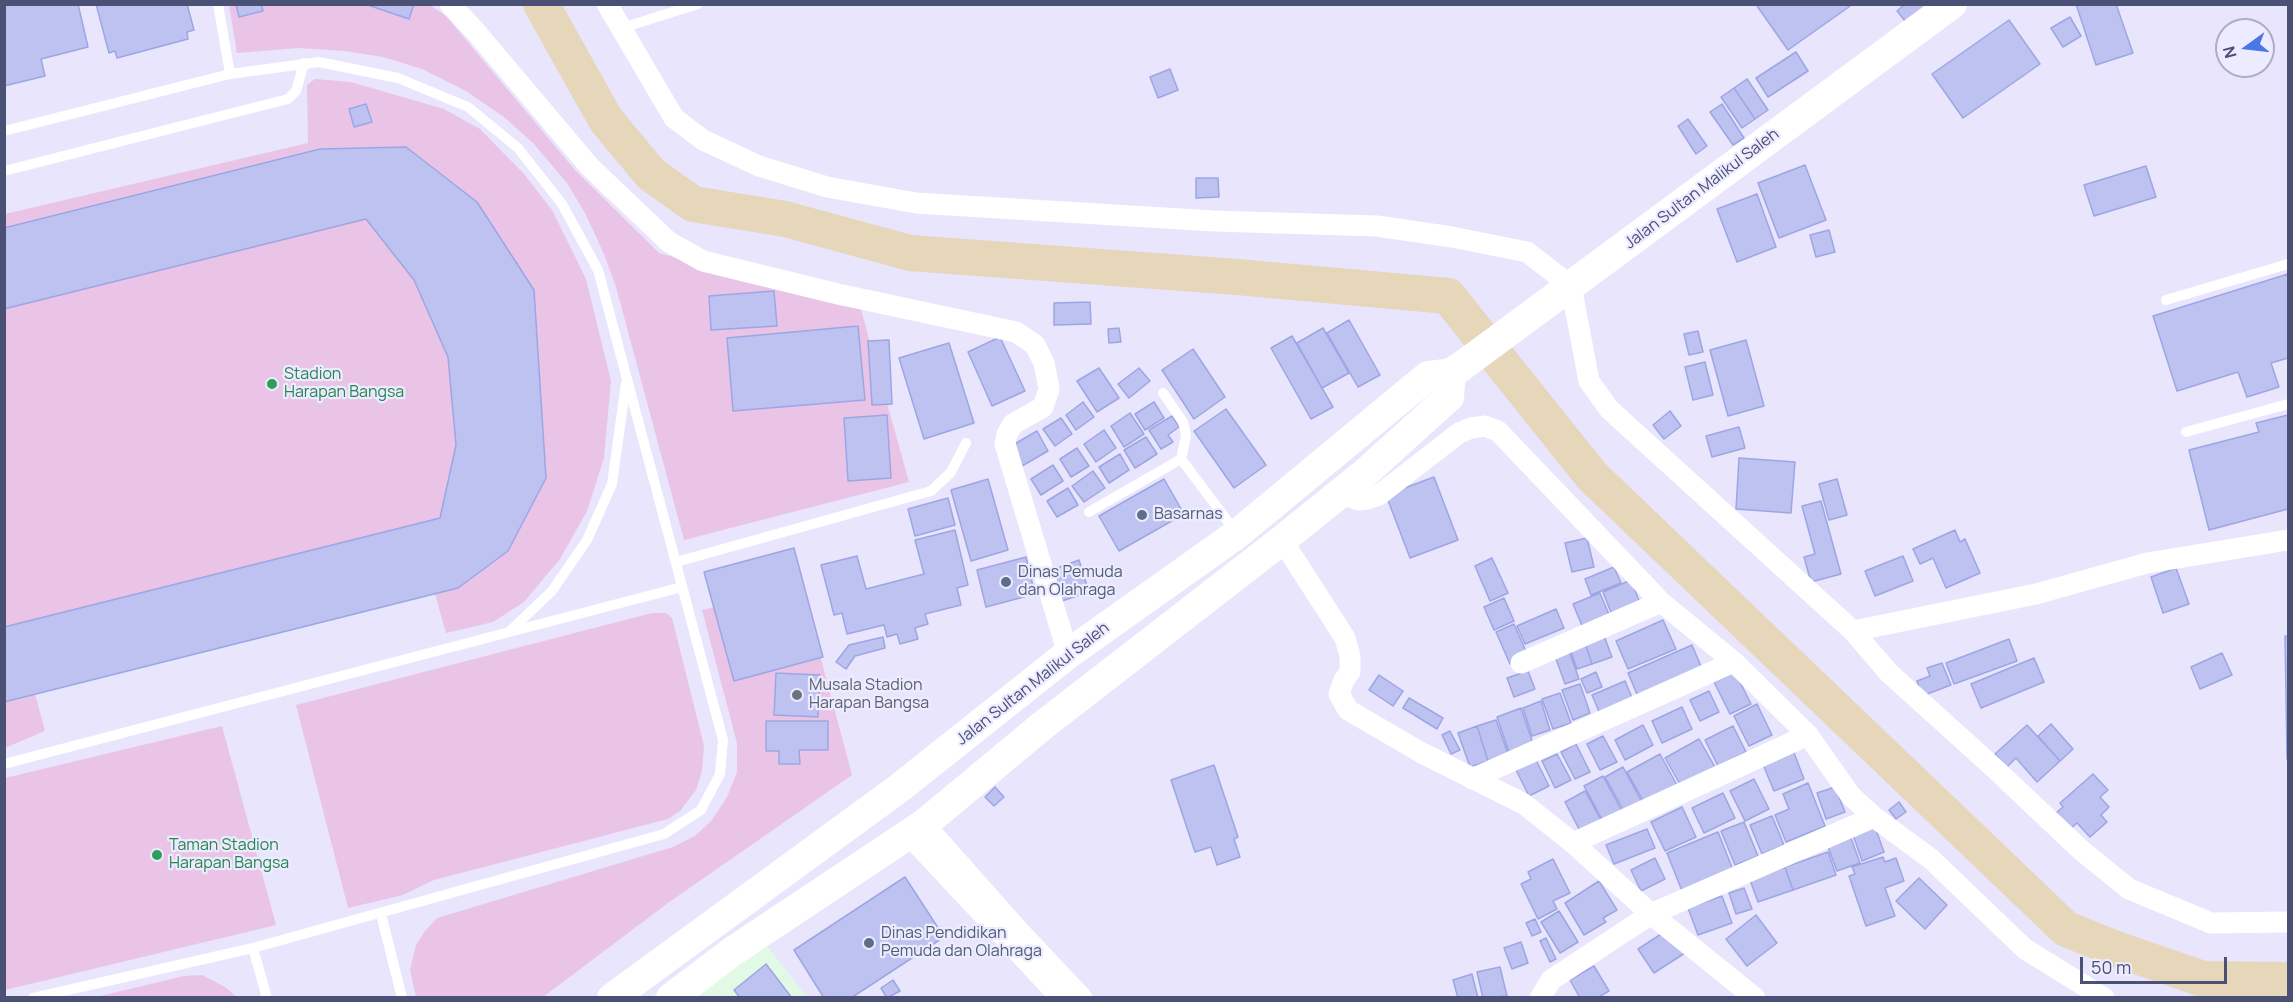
<!DOCTYPE html>
<html>
<head>
<meta charset="utf-8">
<style>
  body { margin:0 }
  #map { position:relative; width:2293px; height:1002px; overflow:hidden; background:#e8e5fc; font-family:Manrope,sans-serif }
  canvas { display:block }
  .frame { position:absolute; inset:0; border:6px solid #4a5175; pointer-events:none }
  .north { position:absolute; left:2215px; top:18px; width:60px; height:60px; box-sizing:border-box; background:#edebff; border:2px solid #acadc8; border-radius:50%; rotate:255deg; font-size:16px; font-weight:700; line-height:24px; text-align:center; color:#4a5175 }
  .north::after { content:''; display:block; margin:auto; width:21px; height:27px; background:#4b76e5; clip-path:polygon(50% 0,100% 100%,50% 72%,0 100%) }
  .scale { position:absolute; left:2080px; top:957px; width:147px; height:27px; box-sizing:border-box; border:3px solid #4a5175; border-top:0; padding-left:8px; font-size:18px; line-height:21px; white-space:nowrap; color:#4a5175; -webkit-text-stroke:4px #edebff; paint-order:stroke }
</style>
</head>
<body>
<div id="map">
<canvas width="2293" height="1002"></canvas>
<div class="frame"></div>
<div class="north">N</div>
<div class="scale">50 m</div>
</div>
<script>
const g = document.querySelector('canvas').getContext('2d');
g.lineJoin = 'round';
function paint(path, color) { g.fillStyle = color; g.fill(path, 'evenodd'); }
const shape = rows => new Path2D(rows.map(r => 'M' + r).join(''));
function stroke(path, color, width, dash) { g.strokeStyle = color; g.lineWidth = width; g.lineCap = dash ? 'butt' : 'round'; g.setLineDash(dash || []); g.stroke(path); }
function label(font, color, halo, rows, align = 'center') {
  g.font = font + ' Manrope,sans-serif'; g.lineWidth = 4.5; g.setLineDash([]); g.textBaseline = 'middle'; g.strokeStyle = halo; g.fillStyle = color; for (const [text, x, y, turn = 0] of rows) {
    g.save(); g.translate(x, y); g.rotate((+turn || 0) * Math.PI / 180); g.textAlign = isNaN(turn) ? turn : align; if (halo) g.strokeText(text, 0, 0); g.fillText(text, 0, 0); g.restore();
  }
}
const education = shape([
  [753,928,807,997,649,998]
]);
const green = shape([
  [229,5,430,5,446,16,575,170,659,253,774,285,860,306,909,482,684,540,616,287,604,254,585,213,567,183,533,143,504,117,466,91,422,69,383,57,345,51,299,48,237,53],
  [315,79,351,82,444,109,480,129,524,174,552,210,586,279,611,381,604,458,587,511,560,559,524,602,493,622,446,633,435,594,35,694,45,731,5,748,5,214,308,143,307,85],
  [802,588,852,775,668,903,543,997,416,997,410,970,416,945,425,931,437,918,673,847,695,836,712,820,727,797,737,772,737,743,702,610],
  [652,613,666,613,672,618,704,746,702,771,696,790,680,811,668,819,434,880,403,895,348,908,296,705],
  [222,726,276,925,5,990,5,778],
  [202,975,225,987,237,997,96,997,184,976]
]);
const river = shape([
  [541,4,606,120,651,174,693,204,785,219,910,253,1237,277,1448,296,1592,476,2066,929,2116,949,2203,979,2288,980]
]);
const building = shape([
  [4,4,78,4,88,47,41,59,45,76,4,86,4,4],
  [96,4,187,4,194,30,187,32,188,39,117,58,115,51,109,53,96,4],
  [236,4,261,4,263,11,239,17,236,4],
  [365,4,414,4,409,19,365,4],
  [1759,4,1853,4,1788,50,1757,6,1759,4],
  [1905,4,1930,4,1906,22,1897,11,1905,4],
  [2076,4,2116,4,2133,53,2096,65,2076,4],
  [2070,17,2081,36,2063,47,2051,28,2070,17],
  [2009,20,2040,64,1963,118,1932,74,2009,20],
  [1796,52,1808,71,1768,97,1756,78,1796,52],
  [1170,69,1178,90,1158,98,1150,77,1170,69],
  [1747,79,1768,110,1755,119,1734,88,1747,79],
  [1734,88,1755,119,1742,128,1721,97,1734,88],
  [366,104,372,122,354,127,349,109,366,104],
  [1722,104,1744,138,1733,145,1710,112,1722,104],
  [1688,119,1707,146,1696,154,1678,126,1688,119],
  [406,147,477,202,534,290,546,478,508,551,458,588,4,702,4,627,440,518,456,445,448,357,414,280,366,219,4,309,4,228,320,149,406,147],
  [1805,165,1826,220,1779,238,1758,183,1805,165],
  [2146,166,2156,197,2094,216,2084,185,2146,166],
  [1196,178,1218,178,1219,197,1196,198,1196,178],
  [1757,194,1776,247,1737,262,1717,209,1757,194],
  [1829,230,1835,252,1816,257,1810,235,1829,230],
  [2288,274,2288,358,2271,363,2279,387,2247,397,2238,372,2177,391,2153,316,2288,274],
  [774,291,777,326,711,330,709,296,774,291],
  [1090,302,1091,324,1054,325,1054,303,1090,302],
  [1349,320,1380,375,1358,387,1327,333,1349,320],
  [858,326,865,400,733,411,727,338,858,326],
  [1119,328,1121,342,1109,343,1108,329,1119,328],
  [1323,328,1349,373,1322,388,1297,343,1323,328],
  [1698,331,1703,352,1689,355,1684,334,1698,331],
  [1292,336,1333,407,1311,419,1271,348,1292,336],
  [1000,337,1025,391,992,406,968,352,1000,337],
  [889,340,892,404,872,405,868,341,889,340],
  [1746,340,1764,406,1728,416,1710,350,1746,340],
  [949,343,974,423,924,439,899,358,949,343],
  [1193,349,1225,397,1194,419,1162,370,1193,349],
  [1705,362,1713,395,1693,400,1685,367,1705,362],
  [1099,368,1119,398,1097,412,1077,381,1099,368],
  [1139,368,1150,381,1129,398,1118,384,1139,368],
  [1083,402,1094,417,1076,430,1066,415,1083,402],
  [1154,402,1164,418,1145,430,1135,414,1154,402],
  [1226,409,1266,465,1234,488,1194,431,1226,409],
  [1670,411,1681,426,1664,439,1653,425,1670,411],
  [1130,413,1144,434,1124,447,1111,426,1130,413],
  [887,415,891,478,848,481,844,418,887,415],
  [2288,415,2288,509,2209,530,2189,450,2259,432,2256,423,2288,415],
  [1172,416,1179,427,1168,435,1173,442,1161,449,1149,430,1172,416],
  [1061,418,1072,434,1055,446,1043,429,1061,418],
  [1739,427,1745,448,1712,457,1706,436,1739,427],
  [1104,430,1116,448,1096,462,1084,444,1104,430],
  [1037,431,1048,451,1022,466,1011,446,1037,431],
  [1146,437,1157,454,1135,468,1124,450,1146,437],
  [1077,448,1089,466,1071,477,1060,459,1077,448],
  [1120,454,1129,470,1109,483,1099,467,1120,454],
  [1739,458,1795,462,1791,513,1736,509,1739,458],
  [1053,465,1063,481,1041,495,1031,479,1053,465],
  [1093,471,1105,488,1084,502,1072,486,1093,471],
  [1434,477,1458,540,1410,558,1386,495,1434,477],
  [988,479,1008,550,971,561,951,490,988,479],
  [1164,479,1184,514,1119,551,1099,516,1164,479],
  [1837,479,1847,515,1829,520,1819,484,1837,479],
  [1068,488,1078,505,1057,517,1047,501,1068,488],
  [948,498,955,525,915,536,908,509,948,498],
  [1821,501,1841,574,1811,582,1804,557,1815,554,1802,506,1821,501],
  [955,530,968,585,957,588,961,605,925,614,928,624,915,628,918,639,900,644,897,634,887,637,884,625,847,634,842,613,834,615,821,565,857,556,866,589,924,574,915,540,955,530],
  [1955,530,1960,542,1965,539,1980,573,1946,588,1933,558,1920,564,1913,549,1955,530],
  [1587,538,1594,567,1572,572,1565,543,1587,538],
  [794,548,823,657,734,681,704,572,794,548],
  [1903,556,1913,581,1875,596,1865,571,1903,556],
  [1026,557,1035,594,986,607,977,570,1026,557],
  [1492,558,1508,593,1490,601,1475,566,1492,558],
  [1079,560,1089,592,1062,601,1052,570,1079,560],
  [1614,567,1621,583,1591,595,1585,579,1614,567],
  [2176,568,2189,604,2163,613,2151,577,2176,568],
  [1631,580,1640,603,1612,615,1603,592,1631,580],
  [1600,593,1610,617,1583,628,1573,604,1600,593],
  [1504,598,1514,621,1494,630,1484,607,1504,598],
  [1556,609,1564,628,1525,644,1517,626,1556,609],
  [1663,620,1676,649,1628,669,1616,641,1663,620],
  [1514,624,1528,656,1510,664,1496,632,1514,624],
  [1603,633,1612,657,1592,664,1584,640,1603,633],
  [2285,636,2288,636,2288,759,2287,759,2285,636],
  [883,637,885,648,855,656,846,669,836,662,849,645,883,637],
  [2009,639,2017,661,1954,684,1946,663,2009,639],
  [1584,640,1592,664,1577,669,1569,646,1584,640],
  [1692,645,1703,671,1639,699,1628,673,1692,645],
  [1569,651,1579,679,1565,684,1555,656,1569,651],
  [2222,653,2232,675,2200,689,2191,667,2222,653],
  [2034,658,2044,682,1981,708,1971,684,2034,658],
  [1942,663,1951,685,1922,696,1917,681,1930,676,1927,668,1942,663],
  [1528,671,1535,689,1514,697,1507,678,1528,671],
  [1596,672,1602,687,1587,693,1581,679,1596,672],
  [1735,672,1751,704,1730,714,1714,682,1735,672],
  [776,673,820,675,818,717,774,715,776,673],
  [1379,675,1403,691,1393,706,1369,690,1379,675],
  [1625,681,1633,700,1600,714,1592,695,1625,681],
  [1580,684,1590,713,1573,720,1562,690,1580,684],
  [1709,691,1719,712,1700,721,1690,700,1709,691],
  [1560,693,1571,723,1553,729,1542,699,1560,693],
  [1409,698,1443,718,1437,729,1403,708,1409,698],
  [1541,701,1550,730,1532,736,1523,708,1541,701],
  [1757,704,1772,735,1749,746,1734,716,1757,704],
  [1682,707,1692,729,1662,743,1652,721,1682,707],
  [1521,708,1533,744,1509,752,1497,717,1521,708],
  [1496,720,1508,754,1488,761,1477,726,1496,720],
  [766,721,828,721,828,750,799,750,800,764,779,764,779,751,766,751,766,721],
  [2051,724,2073,749,2060,761,2038,736,2051,724],
  [1643,725,1653,745,1625,760,1615,740,1643,725],
  [2027,725,2060,761,2037,782,2016,758,2007,767,1995,754,2027,725],
  [1477,726,1488,761,1470,767,1458,733,1477,726],
  [1733,726,1746,752,1718,766,1705,740,1733,726],
  [1450,731,1460,750,1451,754,1442,735,1450,731],
  [1603,736,1617,762,1600,770,1587,744,1603,736],
  [1699,739,1715,767,1681,786,1665,758,1699,739],
  [1576,744,1590,772,1575,779,1561,752,1576,744],
  [1793,750,1804,779,1774,791,1762,762,1793,750],
  [1557,754,1571,780,1555,788,1542,761,1557,754],
  [1660,754,1678,787,1645,804,1627,772,1660,754],
  [1536,760,1549,786,1529,796,1516,770,1536,760],
  [1214,765,1238,837,1234,839,1240,857,1217,865,1211,847,1195,852,1171,780,1214,765],
  [1623,767,1643,804,1625,813,1605,777,1623,767],
  [2093,774,2108,790,2100,797,2109,807,2101,815,2107,822,2090,837,2077,823,2070,829,2056,813,2063,807,2060,803,2093,774],
  [1603,776,1624,815,1605,825,1584,786,1603,776],
  [1754,779,1769,809,1745,821,1730,791,1754,779],
  [1808,783,1825,826,1786,842,1775,815,1789,809,1783,794,1808,783],
  [995,787,1004,797,994,806,985,797,995,787],
  [1835,787,1845,812,1826,819,1817,793,1835,787],
  [1585,791,1601,820,1580,831,1565,802,1585,791],
  [1723,793,1735,818,1704,833,1692,808,1723,793],
  [1899,802,1906,812,1896,819,1889,810,1899,802],
  [1682,807,1696,837,1665,851,1651,822,1682,807],
  [1772,816,1784,845,1762,854,1750,825,1772,816],
  [1744,822,1758,856,1735,865,1721,831,1744,822],
  [1875,827,1884,852,1862,861,1853,835,1875,827],
  [1647,829,1655,848,1614,864,1606,845,1647,829],
  [1718,832,1733,870,1682,891,1667,853,1718,832],
  [1851,838,1860,863,1837,871,1828,847,1851,838],
  [1828,852,1836,875,1793,890,1785,867,1828,852],
  [1883,857,1885,862,1896,858,1904,881,1885,888,1895,916,1866,926,1849,876,1855,874,1852,867,1883,857],
  [1655,858,1665,879,1641,891,1631,870,1655,858],
  [1553,859,1570,893,1553,901,1557,909,1538,919,1521,884,1531,879,1528,872,1553,859],
  [1785,867,1793,890,1758,902,1750,880,1785,867],
  [905,877,944,937,851,998,824,998,794,950,905,877],
  [1919,878,1947,905,1925,929,1896,901,1919,878],
  [1599,881,1617,910,1603,918,1606,922,1584,935,1565,903,1599,881],
  [1744,888,1752,909,1736,914,1729,893,1744,888],
  [1722,896,1732,923,1698,935,1688,908,1722,896],
  [1559,911,1578,942,1560,953,1541,922,1559,911],
  [1756,915,1777,943,1747,966,1726,939,1756,915],
  [1535,919,1541,932,1532,936,1526,923,1535,919],
  [1669,929,1685,953,1654,973,1638,949,1669,929],
  [1546,938,1556,959,1550,962,1540,941,1546,938],
  [1521,942,1528,963,1512,969,1504,948,1521,942],
  [766,964,792,998,740,998,734,990,766,964],
  [1594,966,1609,991,1597,998,1580,998,1570,980,1594,966],
  [1500,967,1507,996,1483,998,1477,972,1500,967],
  [1472,974,1478,998,1458,998,1453,980,1472,974],
  [893,980,900,991,887,998,881,988,893,980]
]);
const service = shape([
  [218,4,230,74],
  [622,28,698,4],
  [4,131,230,74,319,62,398,78,468,107,518,148,562,204,598,270,723,740,720,774,701,810,664,834,253,948,33,998],
  [4,171,288,99,296,91,304,63],
  [2166,300,2288,264],
  [1163,393,1183,422,1185,430,1186,437,1181,459,1235,531],
  [2186,432,2288,404],
  [1089,512,1181,459],
  [676,562,931,491,951,472,966,443],
  [511,630,552,591,587,540,612,484,626,383],
  [4,764,682,587],
  [381,914,402,998],
  [253,948,267,998]
]);
const minor = shape([
  [450,4,476,32,590,167,669,242,703,261,838,294,1016,332,1035,345,1044,363,1049,389,1043,407,1013,424,1007,434,1005,444,1068,654],
  [607,4,674,118,703,140,759,166,827,187,916,203,1214,221,1377,226,1452,237,1527,252,1571,286,1589,381,1609,409,1853,631,1889,673,1992,766,2081,850,2129,889,2211,923,2288,922],
  [1340,493,1358,500,1368,499,1379,495,1459,433,1471,428,1485,426,1498,431,1661,602,1734,662,1808,735,1851,796,1874,817,1931,859,2025,949,2104,998],
  [1282,540,1345,638,1350,656,1350,672,1344,680,1339,694,1348,710,1422,753,1524,804,1573,843,1651,914,1755,998],
  [1853,631,2036,594,2147,563,2288,540],
  [1521,663,1661,602],
  [1472,779,1734,662],
  [924,824,1018,930,1082,998],
  [908,834,1061,998],
  [1573,843,1808,735],
  [1540,998,1551,980,1651,914,1874,817]
]);
const secondary = shape([
  [612,998,898,789,1068,654,1237,534,1428,376,1451,373,1462,366,1952,4],
  [671,998,733,951,924,824,1042,726,1282,540,1364,474,1449,397,1451,373]
]);
const markers = [
  [272,384,6,"#2e9e5b"],
  [1142,515,6,"#5c6f8a"],
  [1006,582,6,"#5c6f8a"],
  [797,695,6,"#6b7280"],
  [157,855,6,"#2e9e5b"],
  [869,943,6,"#5c6f8a"]
];
const streetNames = [
  ["Jalan Sultan Malikul Saleh",1702,189,-37],
  ["Jalan Sultan Malikul Saleh",1033,684,-38]
];
const leisureNames = [
  ["Stadion",284,375],
  ["Harapan Bangsa",284,393],
  ["Taman Stadion",169,846],
  ["Harapan Bangsa",169,864]
];
const serviceNames = [
  ["Basarnas",1154,515],
  ["Dinas Pemuda",1018,573],
  ["dan Olahraga",1018,591],
  ["Dinas Pendidikan",881,934],
  ["Pemuda dan Olahraga",881,952]
];
const worshipNames = [
  ["Musala Stadion",809,686],
  ["Harapan Bangsa",809,704]
];
paint(education, '#e2f9e5');
paint(green, '#eac4e6');
stroke(river, '#e6d6ba', 36);
paint(building, '#bdc2f1');
stroke(building, '#9da6e4', 1.5);
stroke(service, '#fff', 10);
stroke(minor, '#fff', 21);
stroke(secondary, '#fff', 30);
for (const [x, y, r, color] of markers) { const dot = new Path2D(); dot.arc(x, y, r, 0, 2 * Math.PI); g.fillStyle = color; g.fill(dot); stroke(dot, '#edebff', 2); }
label('16px', '#4a5175', '#edebff', streetNames);
label('16px', '#27864d', '#edebff', leisureNames, 'left');
label('16px', '#4e5e75', '#edebff', serviceNames, 'left');
label('16px', '#5b616d', '#edebff', worshipNames, 'left');
</script>
</body>
</html>
